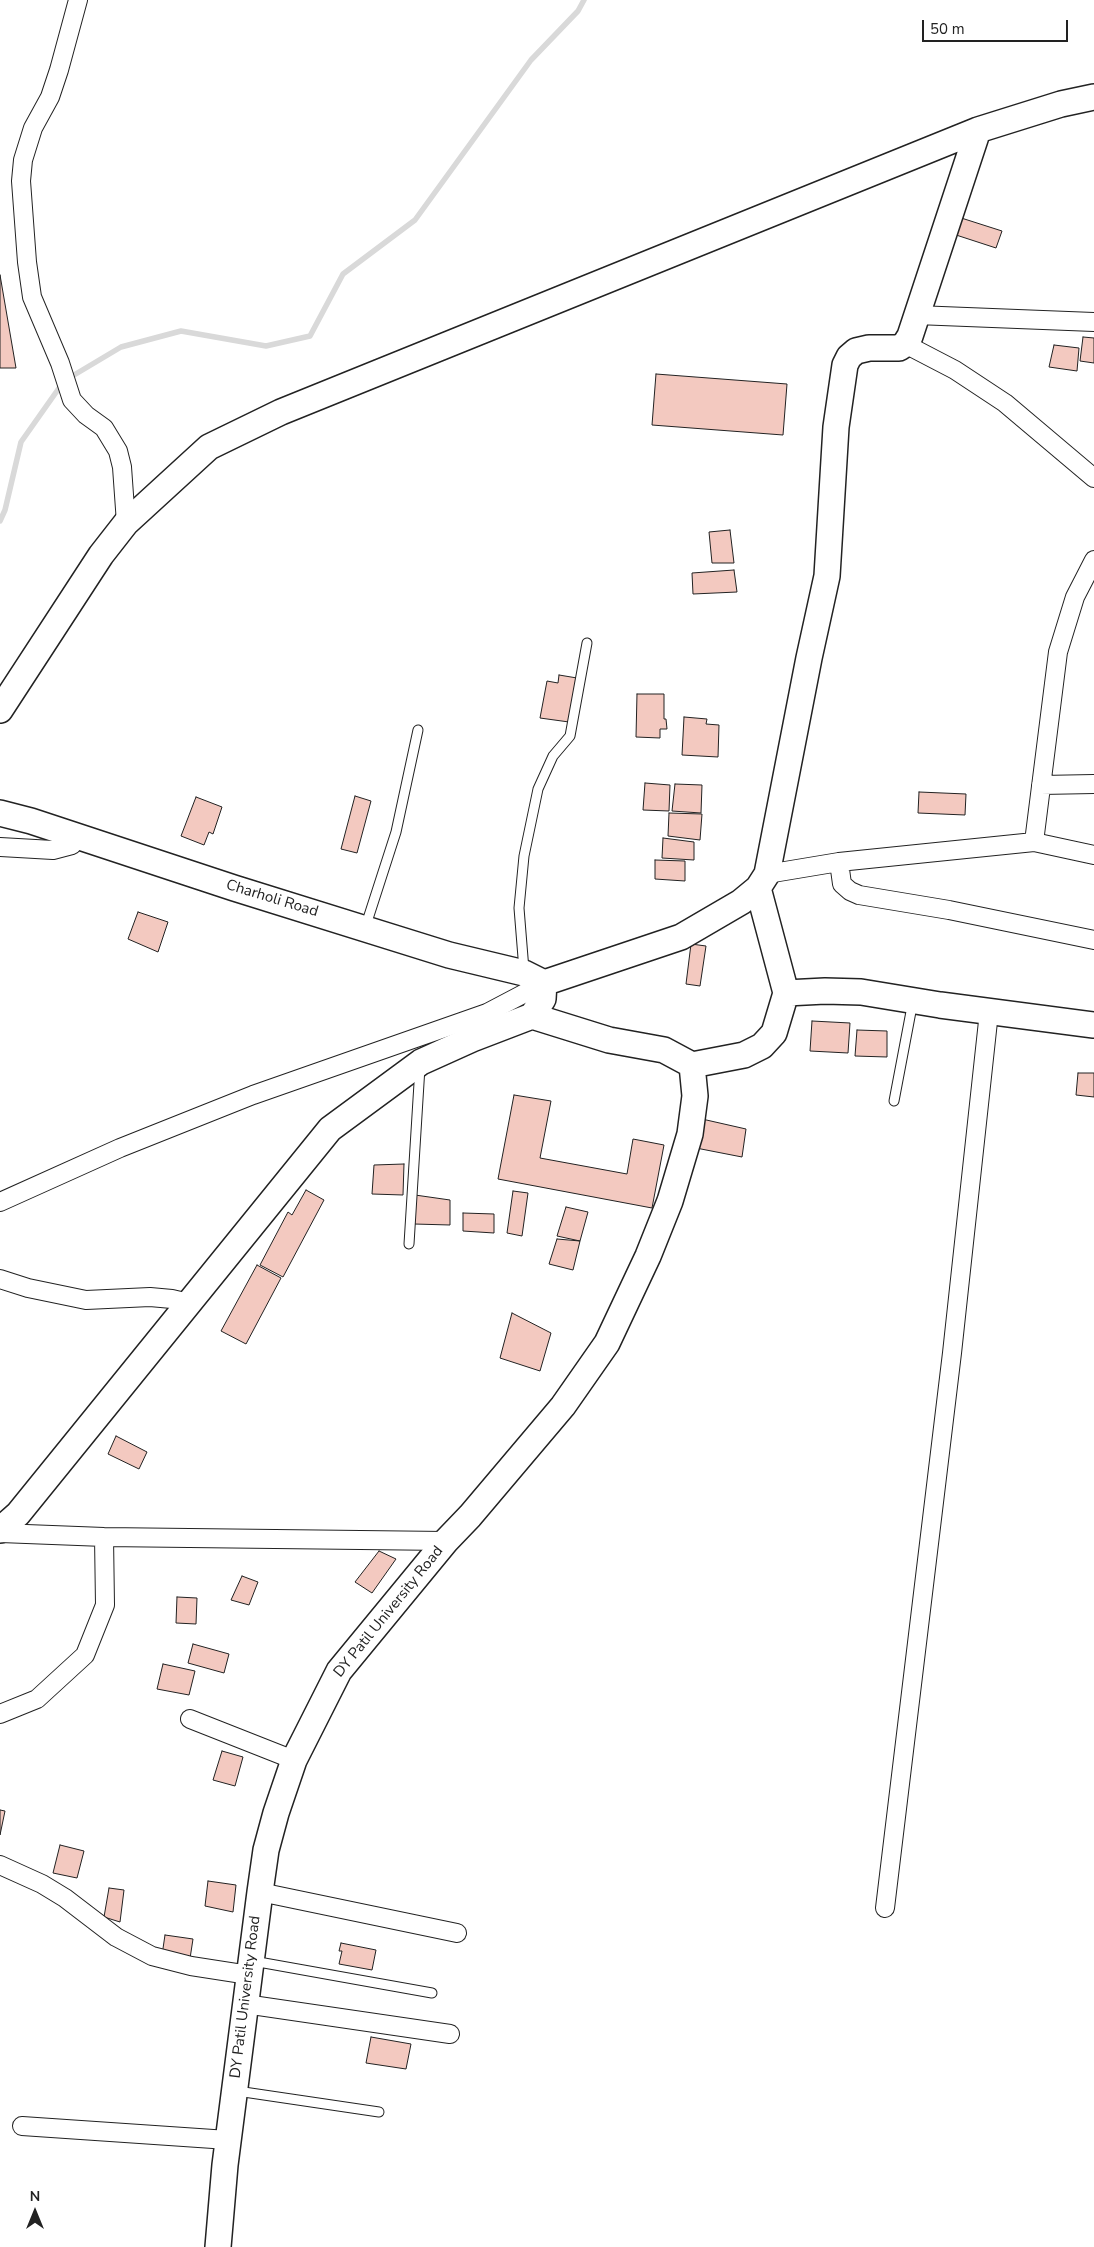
<!DOCTYPE html>
<html>
<head>
<meta charset="utf-8">
<style>
  body { margin:0 }
  #map { position:relative; width:1094px; height:2247px; overflow:hidden; background:#fff; font-family:"Nunito Sans",sans-serif }
  canvas { display:block }
  .north { position:absolute; left:10px; top:2187px; width:50px; height:50px; -webkit-text-stroke:4px #fff; paint-order:stroke; rotate:0deg; font-size:14px; font-weight:700; line-height:20px; text-align:center; color:#222 }
  .north::after { content:''; display:block; margin:auto; width:18px; height:22px; background:#222; clip-path:polygon(50% 0,100% 100%,50% 72%,0 100%) }
  .scale { position:absolute; left:922px; top:20px; width:146px; height:22px; box-sizing:border-box; border:2px solid #222; border-top:0; padding-left:6px; font-size:15px; line-height:18px; white-space:nowrap; color:#222; -webkit-text-stroke:4px #fff; paint-order:stroke }
</style>
</head>
<body>
<div id="map">
<canvas width="1094" height="2247"></canvas>
<div class="north">N</div>
<div class="scale">50 m</div>
</div>
<script>
const g = document.querySelector('canvas').getContext('2d');
g.lineJoin = 'round';
const shape = rows => new Path2D(rows.map(r => 'M' + r).join(''));
function stroke(path, color, width, dash) { g.strokeStyle = color; g.lineWidth = width; g.lineCap = dash ? 'butt' : 'round'; g.setLineDash(dash || []); g.stroke(path); }
function paint(path, color) { g.fillStyle = color; g.fill(path, 'evenodd'); }
function label(font, color, halo, rows, align = 'center') {
  g.font = font + ' "Nunito Sans",sans-serif'; g.lineWidth = 4; g.setLineDash([]); g.textBaseline = 'middle'; g.strokeStyle = halo; g.fillStyle = color; for (const [text, x, y, turn = 0] of rows) {
    g.save(); g.translate(x, y); g.rotate((+turn || 0) * Math.PI / 180); g.textAlign = isNaN(turn) ? turn : align; if (halo) g.strokeText(text, 0, 0); g.fillText(text, 0, 0); g.restore();
  }
}
const stream = shape([
  [0,521,5,510,21,442,64,381,121,347,181,331,266,346,310,336,343,274,415,220,531,60,578,11,584,0]
]);
const building = shape([
  [955,216,1002,231,996,248,950,233,955,216],
  [0,275,16,368,0,368,0,275],
  [1083,337,1094,338,1094,363,1080,361,1083,337],
  [1054,345,1079,348,1077,371,1049,367,1054,345],
  [656,374,787,384,783,435,652,425,656,374],
  [730,530,734,563,712,563,709,532,730,530],
  [734,570,737,592,693,594,692,573,734,570],
  [559,675,577,678,569,722,540,718,547,681,558,683,559,675],
  [637,694,664,694,664,719,666,719,667,729,660,729,660,738,636,737,637,694],
  [684,717,707,719,706,724,719,725,718,757,682,755,684,717],
  [645,783,670,785,669,811,643,810,645,783],
  [675,784,702,785,701,813,672,811,675,784],
  [919,792,966,794,965,815,918,813,919,792],
  [355,796,371,801,357,853,341,849,355,796],
  [196,797,222,807,213,834,209,832,204,845,181,836,196,797],
  [669,813,702,814,700,840,668,836,669,813],
  [663,838,694,842,694,860,662,858,663,838],
  [655,860,685,861,685,881,655,879,655,860],
  [138,912,168,922,158,952,128,939,138,912],
  [691,944,706,946,700,986,686,984,691,944],
  [812,1021,850,1023,848,1053,810,1051,812,1021],
  [857,1030,887,1031,887,1057,855,1056,857,1030],
  [1078,1073,1094,1073,1094,1097,1076,1095,1078,1073],
  [514,1095,551,1101,540,1158,627,1174,633,1139,664,1145,652,1208,498,1179,514,1095],
  [702,1119,746,1129,742,1157,696,1148,702,1119],
  [404,1164,403,1195,372,1194,374,1165,404,1164],
  [306,1190,324,1200,283,1277,260,1265,288,1212,292,1215,306,1190],
  [513,1191,528,1193,522,1236,507,1233,513,1191],
  [415,1195,450,1200,450,1225,414,1224,415,1195],
  [566,1207,588,1212,580,1241,557,1236,566,1207],
  [463,1213,494,1214,494,1233,463,1231,463,1213],
  [557,1239,580,1241,573,1270,549,1264,557,1239],
  [257,1265,281,1278,246,1344,221,1331,257,1265],
  [512,1313,551,1333,540,1371,500,1358,512,1313],
  [116,1436,147,1452,139,1469,108,1454,116,1436],
  [379,1551,396,1559,372,1593,355,1582,379,1551],
  [242,1576,258,1582,249,1605,231,1600,242,1576],
  [177,1597,197,1598,196,1624,176,1623,177,1597],
  [193,1644,229,1654,224,1673,188,1663,193,1644],
  [163,1664,195,1671,189,1695,157,1689,163,1664],
  [222,1751,243,1757,235,1786,213,1780,222,1751],
  [0,1810,5,1811,0,1835,0,1810],
  [60,1845,84,1851,77,1878,53,1873,60,1845],
  [208,1881,236,1885,233,1912,205,1906,208,1881],
  [109,1888,124,1890,120,1922,104,1917,109,1888],
  [165,1935,193,1939,189,1965,161,1962,165,1935],
  [341,1943,376,1950,372,1970,339,1964,342,1951,339,1951,341,1943],
  [371,2037,411,2044,406,2069,366,2063,371,2037]
]);
const lane = shape([
  [365,928,396,832,418,730],
  [524,970,519,908,524,856,538,789,553,756,570,736,587,643],
  [894,1101,913,1001],
  [409,1244,420,1067],
  [253,1961,432,1993],
  [237,2091,379,2112]
]);
const street = shape([
  [78,0,59,70,50,97,33,128,23,160,21,181,27,262,32,297,60,363,72,400,86,415,104,428,118,451,122,467,126,523],
  [916,315,1094,322],
  [905,344,955,370,1005,403,1094,478],
  [1041,785,1094,784],
  [1034,842,1058,652,1075,597,1094,560],
  [0,847,53,850,72,845,78,836],
  [839,862,842,884,850,891,859,895,949,910,1094,940],
  [767,874,839,862,1034,842,1094,855],
  [0,1202,120,1148,253,1095,487,1013,544,983],
  [0,1279,28,1288,86,1300,150,1297,172,1299,189,1303],
  [0,1533,104,1537,446,1541],
  [0,1714,37,1699,85,1655,105,1605,104,1537],
  [190,1719,294,1760],
  [0,1865,42,1884,65,1898,116,1937,152,1956,191,1966,249,1975],
  [260,1892,457,1933],
  [885,1908,952,1353,989,1012],
  [245,2004,450,2034],
  [22,2126,228,2140]
]);
const secondary = shape([
  [0,710,101,555,126,523,209,447,281,412,978,130,1061,104,1094,97],
  [0,813,31,821,234,888,449,955,524,973,544,983],
  [758,888,786,993,825,991,861,992,940,1005,1094,1025],
  [544,983,681,937,741,902,758,888,767,874,809,658,827,576,836,427,845,365,849,357,856,351,869,348,899,348,905,344,910,336,978,130],
  [532,1016,609,1040,664,1050,692,1065,744,1055,762,1046,774,1033,786,993],
  [0,1530,18,1514,330,1129,421,1062,472,1039,532,1016,543,999,544,983],
  [218,2247,225,2165,260,1892,266,1850,276,1813,294,1760,339,1671,446,1541,470,1516,563,1406,607,1343,648,1256,670,1201,690,1134,695,1096,692,1065]
]);
const streetNames = [
  ["Charholi Road",272,899,17],
  ["DY Patil University Road",389,1612,-51],
  ["DY Patil University Road",246,1997,-83]
];
stroke(stream, '#d9d9d9', 5.5);
paint(building, '#f3c9c0');
stroke(building, '#222', 1);
stroke(lane, '#222', 11);
stroke(street, '#222', 20);
stroke(secondary, '#222', 28);
stroke(lane, '#fff', 9);
stroke(street, '#fff', 18);
stroke(secondary, '#fff', 25);
label('15px', '#222', '#fff', streetNames);
</script>
</body>
</html>
